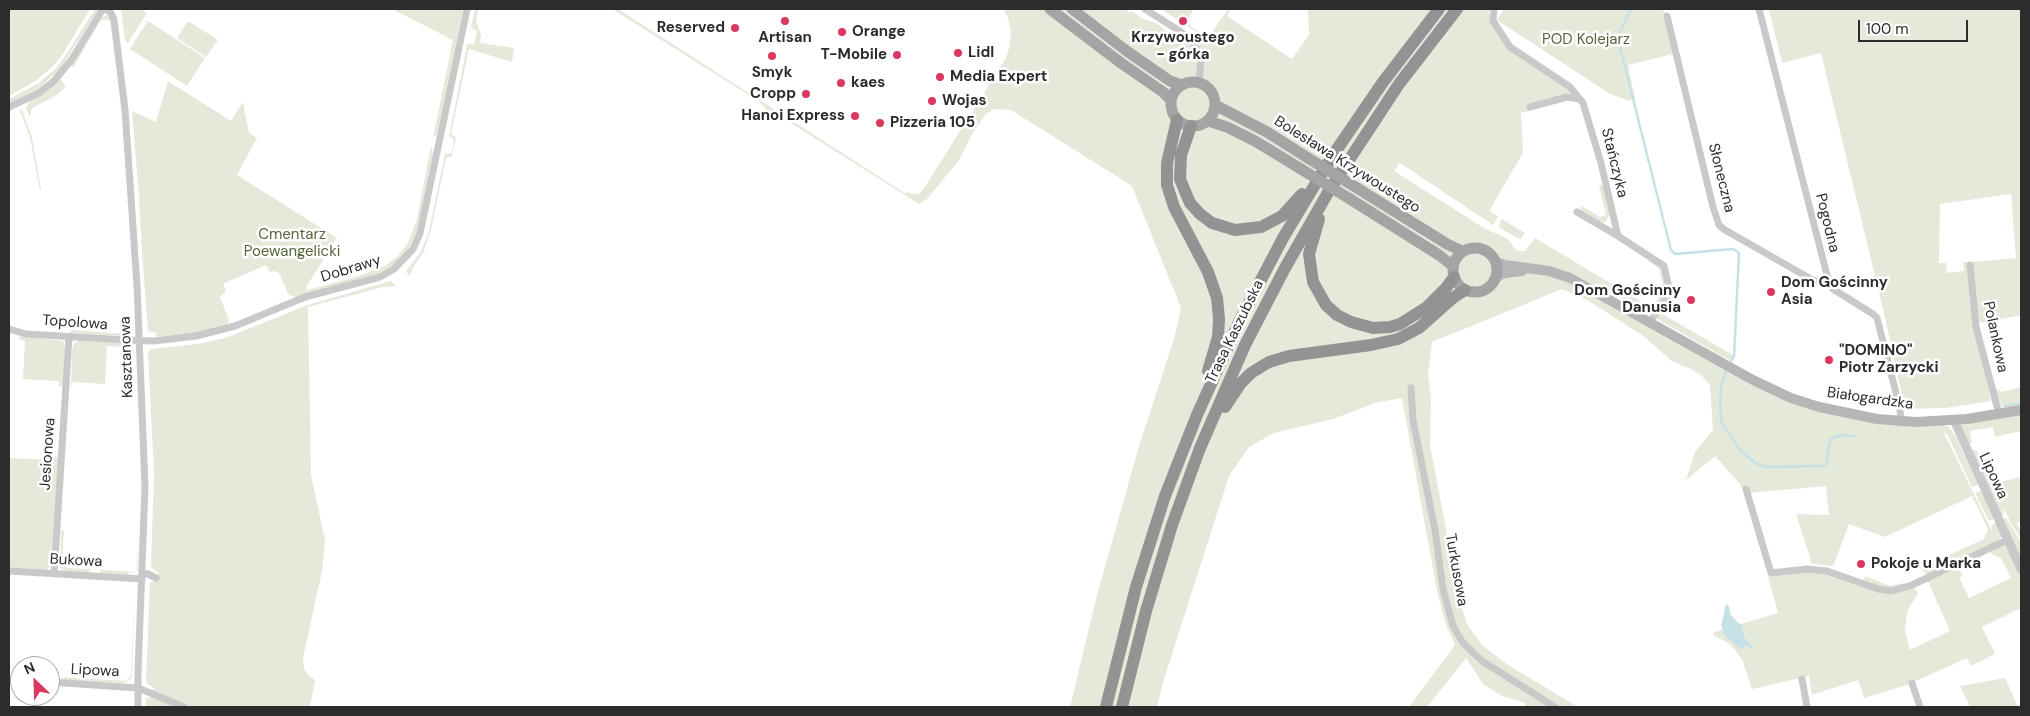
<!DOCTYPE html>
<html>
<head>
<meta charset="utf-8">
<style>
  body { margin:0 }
  #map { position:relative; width:2030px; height:716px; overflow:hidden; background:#fff; font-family:"DM Sans",sans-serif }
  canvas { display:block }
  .frame { position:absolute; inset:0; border:10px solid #2c2c2c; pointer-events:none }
  .north { position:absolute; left:10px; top:656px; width:50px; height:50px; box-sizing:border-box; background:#fff; border:1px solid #ababab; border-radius:50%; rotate:336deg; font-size:14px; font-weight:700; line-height:20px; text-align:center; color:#2c2c2c }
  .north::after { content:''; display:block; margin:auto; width:18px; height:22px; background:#da385f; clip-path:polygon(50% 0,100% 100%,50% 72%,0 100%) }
  .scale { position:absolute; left:1858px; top:20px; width:110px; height:22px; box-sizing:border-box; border:2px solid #2c2c2c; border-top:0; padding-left:6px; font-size:15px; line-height:18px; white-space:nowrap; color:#2c2c2c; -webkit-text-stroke:4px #fff; paint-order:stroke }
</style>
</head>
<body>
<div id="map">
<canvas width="2030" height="716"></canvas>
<div class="frame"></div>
<div class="north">N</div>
<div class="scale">100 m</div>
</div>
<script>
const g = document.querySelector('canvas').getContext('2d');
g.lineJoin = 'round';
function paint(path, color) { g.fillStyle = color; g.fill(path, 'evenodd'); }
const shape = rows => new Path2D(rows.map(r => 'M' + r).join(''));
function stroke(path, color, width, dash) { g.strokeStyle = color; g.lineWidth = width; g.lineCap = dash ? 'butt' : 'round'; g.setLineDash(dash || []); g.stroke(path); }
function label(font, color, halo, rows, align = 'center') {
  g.font = font + ' "DM Sans",sans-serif'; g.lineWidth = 5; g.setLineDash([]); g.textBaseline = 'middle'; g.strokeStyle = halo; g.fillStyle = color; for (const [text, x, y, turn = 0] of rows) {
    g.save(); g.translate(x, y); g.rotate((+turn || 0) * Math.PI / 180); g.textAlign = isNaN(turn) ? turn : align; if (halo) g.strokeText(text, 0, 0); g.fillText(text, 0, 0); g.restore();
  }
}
const green = shape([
  [9,9,90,9,61,57,52,67,37,80,9,96],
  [95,9,99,9,60,69,37,90,9,103,9,99,39,83,55,69,64,58],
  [121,9,140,9,147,13,128,43,125,41],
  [392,9,463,9,437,134,433,138,453,40],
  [475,9,478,9,476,21,481,35,480,43,514,48,512,62,469,49,451,134,456,138,452,156,446,158,431,230,424,251,414,266,410,275,396,286,383,287,308,307,311,475,325,541,322,571,303,658,304,668,309,676,315,680,310,707,146,707,146,698,150,698,154,688,146,683,150,582,153,582,159,573,151,567,154,473,148,352,151,349,198,344,225,338,308,305,391,281,396,286,409,276,406,271,420,253,428,235,445,154,452,153,454,139,449,136,467,46,468,44,474,45,477,31,471,28],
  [612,9,618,9,906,194,907,192,912,194,918,194,923,190,1006,58,1010,45,1011,32,1008,18,1004,9,1043,9,1119,67,1058,9,1065,9,1126,56,1079,9,1125,9,1129,13,1131,11,1143,19,1156,23,1183,43,1211,41,1208,38,1228,9,1231,9,1227,16,1292,59,1309,35,1308,9,1489,9,1490,17,1507,46,1569,90,1570,92,1566,95,1528,105,1530,111,1521,113,1523,153,1489,211,1498,216,1493,225,1400,163,1394,171,1484,228,1508,239,1517,251,1525,251,1535,238,1652,308,1664,289,1659,268,1648,261,1650,259,1661,268,1667,290,1665,296,1651,313,1647,314,1596,284,1591,292,1725,369,1726,372,1727,370,1795,403,1944,425,1949,427,1956,437,1978,484,1977,485,1972,487,1947,434,1944,433,1991,529,1992,529,1991,525,1996,523,2002,536,1997,542,1956,561,1945,557,1984,539,1988,529,1972,496,1885,537,1849,524,1833,566,1812,564,1796,514,1829,515,1826,486,1749,493,1747,488,1741,489,1740,484,1715,456,1686,480,1695,452,1713,430,1710,385,1702,376,1693,370,1672,361,1642,335,1587,300,1562,289,1432,342,1428,375,1431,398,1430,445,1460,603,1468,626,1483,646,1508,665,1578,707,1525,707,1525,703,1502,696,1483,684,1466,658,1427,707,1409,707,1455,645,1445,622,1437,591,1402,398,1375,403,1333,419,1274,433,1249,447,1229,476,1164,679,1157,707,1070,707,1097,595,1139,446,1174,339,1181,308,1132,186,1011,110,994,109,986,114,973,132,959,160,927,199,919,204,775,113,768,112,760,102],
  [1161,9,1194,9,1186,23,1205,36,1199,34,1185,24,1185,21,1181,20,1180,21],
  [1504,9,1663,9,1673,54,1628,65,1635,99,1629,101,1610,94,1497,20],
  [1769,9,2021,9,2021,315,1982,323,1979,321,1976,311,1972,262,2016,258,2011,194,1940,204,1939,263,1946,263,1947,273,1964,271,1963,262,1968,262,1974,325,1991,401,1945,408,1905,409,1884,313,1821,53,1782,63],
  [106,15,109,16,111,21,117,72,110,20,101,20,73,68,72,64,102,18],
  [148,21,205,58,187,86,130,49],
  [188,21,218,40,206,57,177,38],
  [61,79,66,87,57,95,32,108,30,117,26,108,29,102,44,94],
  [168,81,231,121,243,102,249,133,257,138,237,175,337,238,306,287,307,290,359,276,385,266,398,256,408,243,417,219,431,146,433,153,417,231,405,255,392,266,378,274,296,297,289,295,279,273,274,271,270,272,266,265,223,284,226,291,220,297,229,320,227,325,196,333,156,337,156,333,148,331,141,238,143,237,141,236,139,198,141,199,139,196,132,111,156,122],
  [20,110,22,110,32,137,41,190,40,191,30,137,21,114,20,114],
  [1599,185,1602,185,1604,188,1611,213,1605,222,1600,223,1579,211,1582,206,1600,217,1606,215],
  [1502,219,1525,233,1521,239,1519,239,1500,228,1499,225],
  [1663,311,1665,313,1664,315,1733,355,1731,359,1730,360,1727,359,1657,319,1660,312],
  [133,328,132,333,125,334,124,336,70,333,71,330,128,334],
  [20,336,63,341,65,348,63,385,59,386,59,381,23,379,25,341,18,339],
  [79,340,124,343,124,345,130,345,134,349,135,362,134,353,129,347,107,346,105,384,72,382,71,388,72,349,74,344],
  [2021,387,2021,407,2004,408,2001,406,1995,388,2002,392],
  [2021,414,2021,431,1995,437,1993,427,1970,431,1972,443,1968,445,1961,426,1962,424],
  [1973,450,1977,451,1993,484,2021,477,2021,521,2017,523,2021,533,2021,538,2013,527,2004,509,2003,510,2004,514,2000,516,1971,452],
  [55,456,58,458,51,566,46,570,9,568,9,458,54,460],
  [1979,491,1982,492,1994,519,1989,521,1975,493],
  [2006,518,2021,542,2021,562,2001,520],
  [61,530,64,530,62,562,67,568,90,569,89,573,65,571,60,568],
  [138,539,137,569,135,572,129,573,128,575,100,573,100,570,136,572],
  [2007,545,2021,576,2021,608,1982,627,1995,654,1971,666,1967,658,1907,685,1864,698,1858,680,1812,695,1809,676,1752,689,1742,659,1730,644,1713,635,1714,632,1778,613,1768,577,1812,571,1830,574,1876,591,1914,586,1918,594,1908,609,1906,620,1905,631,1910,650,1950,631,1927,579,1969,560,1969,564,1959,569,1963,576,1959,577,1969,598,2011,578,2001,558,1991,554,1991,549],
  [1939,560,1942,568,1927,575,1921,569],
  [1865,576,1890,586,1903,583,1903,587,1886,590,1864,582],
  [135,586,132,676,130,679,124,683,62,680,61,677,125,681,131,676],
  [2005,678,2018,707,1970,707,1960,686]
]);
const water = shape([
  [1726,604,1729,606,1730,614,1738,623,1743,625,1742,630,1744,637,1754,649,1745,646,1741,649,1725,636,1721,626]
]);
const stream = shape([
  [1631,9,1620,32,1619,43,1671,250,1675,254,1733,249,1737,251,1739,254,1734,356,1730,363],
  [1727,368,1721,386,1720,407,1722,423,1740,450,1757,464,1766,467,1821,466,1826,465,1830,441,1832,438,1841,435,1854,436],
  [2005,406,2021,403]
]);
const minor = shape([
  [106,9,111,13,114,20,125,110,137,286,145,486,138,673,138,707],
  [1145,9,1184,34,1194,44,1201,59,1199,83],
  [1494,9,1493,21,1510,47,1570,87,1583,103,1601,163,1618,236,1664,266,1670,292,1650,322],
  [1759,9,1829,283,1833,289,1873,314,1877,318,1900,409,1901,421],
  [1667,16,1713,207,1719,225,1725,230,1811,279,1818,282,1829,283],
  [9,107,39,93,54,81,72,59,103,9],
  [1530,107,1567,97,1579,99],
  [1577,212,1618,236],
  [1970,265,1976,327,1999,414],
  [9,329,26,334,127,340,154,341,196,336,235,326,305,297,380,277,394,269,413,249,420,233,467,9],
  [1411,388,1413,420,1435,530,1443,589,1453,626,1463,643,1482,661,1555,707],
  [1746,489,1771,573,1807,569,1827,571,1878,589,1892,591,1912,585,2007,540],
  [9,571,142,579],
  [143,573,148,574,156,578],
  [54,574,69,337],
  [1802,679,1807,707],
  [9,680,20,680],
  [50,682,138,688,184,707],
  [1912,683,1920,707]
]);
const tertiary = shape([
  [1954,420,2021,569]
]);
const secondary = shape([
  [1496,262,1505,265,1549,271,1570,278,1753,380,1791,398,1819,407,1877,419,1916,422,1967,419,2021,410],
  [1496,277,1505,273,1522,271]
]);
const primary = shape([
  [1050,9,1121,63,1163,92,1171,100],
  [1072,9,1128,52,1170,81,1181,85],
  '1171 104a22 22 0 1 1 44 0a22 22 0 1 1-44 0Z',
  [1215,105,1267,132,1308,158],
  [1208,121,1227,127,1255,141,1301,169],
  [1357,188,1447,244,1462,251],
  [1350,199,1439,255,1453,266],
  '1453 270a22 22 0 1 1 44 0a22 22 0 1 1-44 0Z'
]);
const motorway = shape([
  [1177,120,1167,163,1167,185,1174,207,1208,272,1217,298,1219,319,1218,337,1208,371],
  [1191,126,1181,155,1180,179,1190,203,1200,214,1212,223,1235,230,1261,227,1282,216,1302,194],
  [1319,219,1309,254,1313,282,1326,305,1337,315,1351,322,1373,328,1390,327,1400,324,1427,307,1446,288,1454,277],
  [1225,407,1241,383,1251,373,1269,362,1289,356,1371,345,1398,339,1419,328,1454,297,1465,290],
  [1106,707,1136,587,1165,496,1197,415,1240,320,1283,238,1331,158,1383,82,1439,9],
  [1122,707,1146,611,1172,525,1200,448,1245,345,1285,268,1330,189,1399,84,1457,9]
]);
const primaryBridge = shape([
  [1308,158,1357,188],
  [1301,169,1350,199]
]);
const markers = [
  [785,21,5,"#da385f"],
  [1183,21,5,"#da385f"],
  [735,28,5,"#da385f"],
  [842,32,5,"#da385f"],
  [958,53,5,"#da385f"],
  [897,55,5,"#da385f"],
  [772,56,5,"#da385f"],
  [940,77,5,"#da385f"],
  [841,83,5,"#da385f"],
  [806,94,5,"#da385f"],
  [932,101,5,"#da385f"],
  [855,116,5,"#da385f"],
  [880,123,5,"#da385f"],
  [1771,292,5,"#da385f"],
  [1691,300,5,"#da385f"],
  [1829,360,5,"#da385f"],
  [1861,564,5,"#da385f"]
];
const poiNames = [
  ["Reserved",725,28,"right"],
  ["Orange",852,32],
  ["Artisan",785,38,"center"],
  ["Krzywoustego",1183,38,"center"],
  ["- górka",1183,55,"center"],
  ["Lidl",968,53],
  ["T-Mobile",887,55,"right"],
  ["Smyk",772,73,"center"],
  ["Media Expert",950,77],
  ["kaes",851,83],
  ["Cropp",796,94,"right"],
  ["Wojas",942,101],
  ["Hanoi Express",845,116,"right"],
  ["Pizzeria 105",890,123],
  ["Dom Gościnny",1781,283],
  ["Asia",1781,300],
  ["Dom Gościnny",1681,291,"right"],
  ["Danusia",1681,308,"right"],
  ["\"DOMINO\"",1839,351],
  ["Piotr Zarzycki",1839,368],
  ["Pokoje u Marka",1871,564]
];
const parkNames = [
  ["POD Kolejarz",1586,40],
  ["Cmentarz",292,235],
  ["Poewangelicki",292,252]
];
const streetNames = [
  ["Stańczyka",1614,163,76],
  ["Bolesława Krzywoustego",1347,165,32],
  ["Słoneczna",1721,178,76],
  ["Pogodna",1827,223,76],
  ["Dobrawy",351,269,-17],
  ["Topolowa",75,323,4],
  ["Trasa Kaszubska",1235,332,-64],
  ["Polankowa",1995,337,78],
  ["Kasztanowa",127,357,-92],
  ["Białogardzka",1870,399,8],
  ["Jesionowa",48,454,-86],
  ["Lipowa",1993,476,65],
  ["Bukowa",76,561,3],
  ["Turkusowa",1456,570,80],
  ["Lipowa",95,671,3]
];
paint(green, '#e5e9da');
paint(water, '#c7e1e8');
stroke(stream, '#c7e1e8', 2.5);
stroke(minor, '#c9c9c9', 7);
stroke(tertiary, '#c9c9c9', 9);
stroke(secondary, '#b6b6b6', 10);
stroke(primary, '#a4a4a4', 11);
stroke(motorway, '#939393', 12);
stroke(primaryBridge, '#a4a4a4', 11);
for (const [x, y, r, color] of markers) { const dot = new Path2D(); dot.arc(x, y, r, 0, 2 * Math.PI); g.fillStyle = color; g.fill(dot); stroke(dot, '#fff', 2); }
label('bold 15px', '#2c2c2c', '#fff', poiNames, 'left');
label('15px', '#56643d', '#fff', parkNames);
label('15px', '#2c2c2c', '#fff', streetNames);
</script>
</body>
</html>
